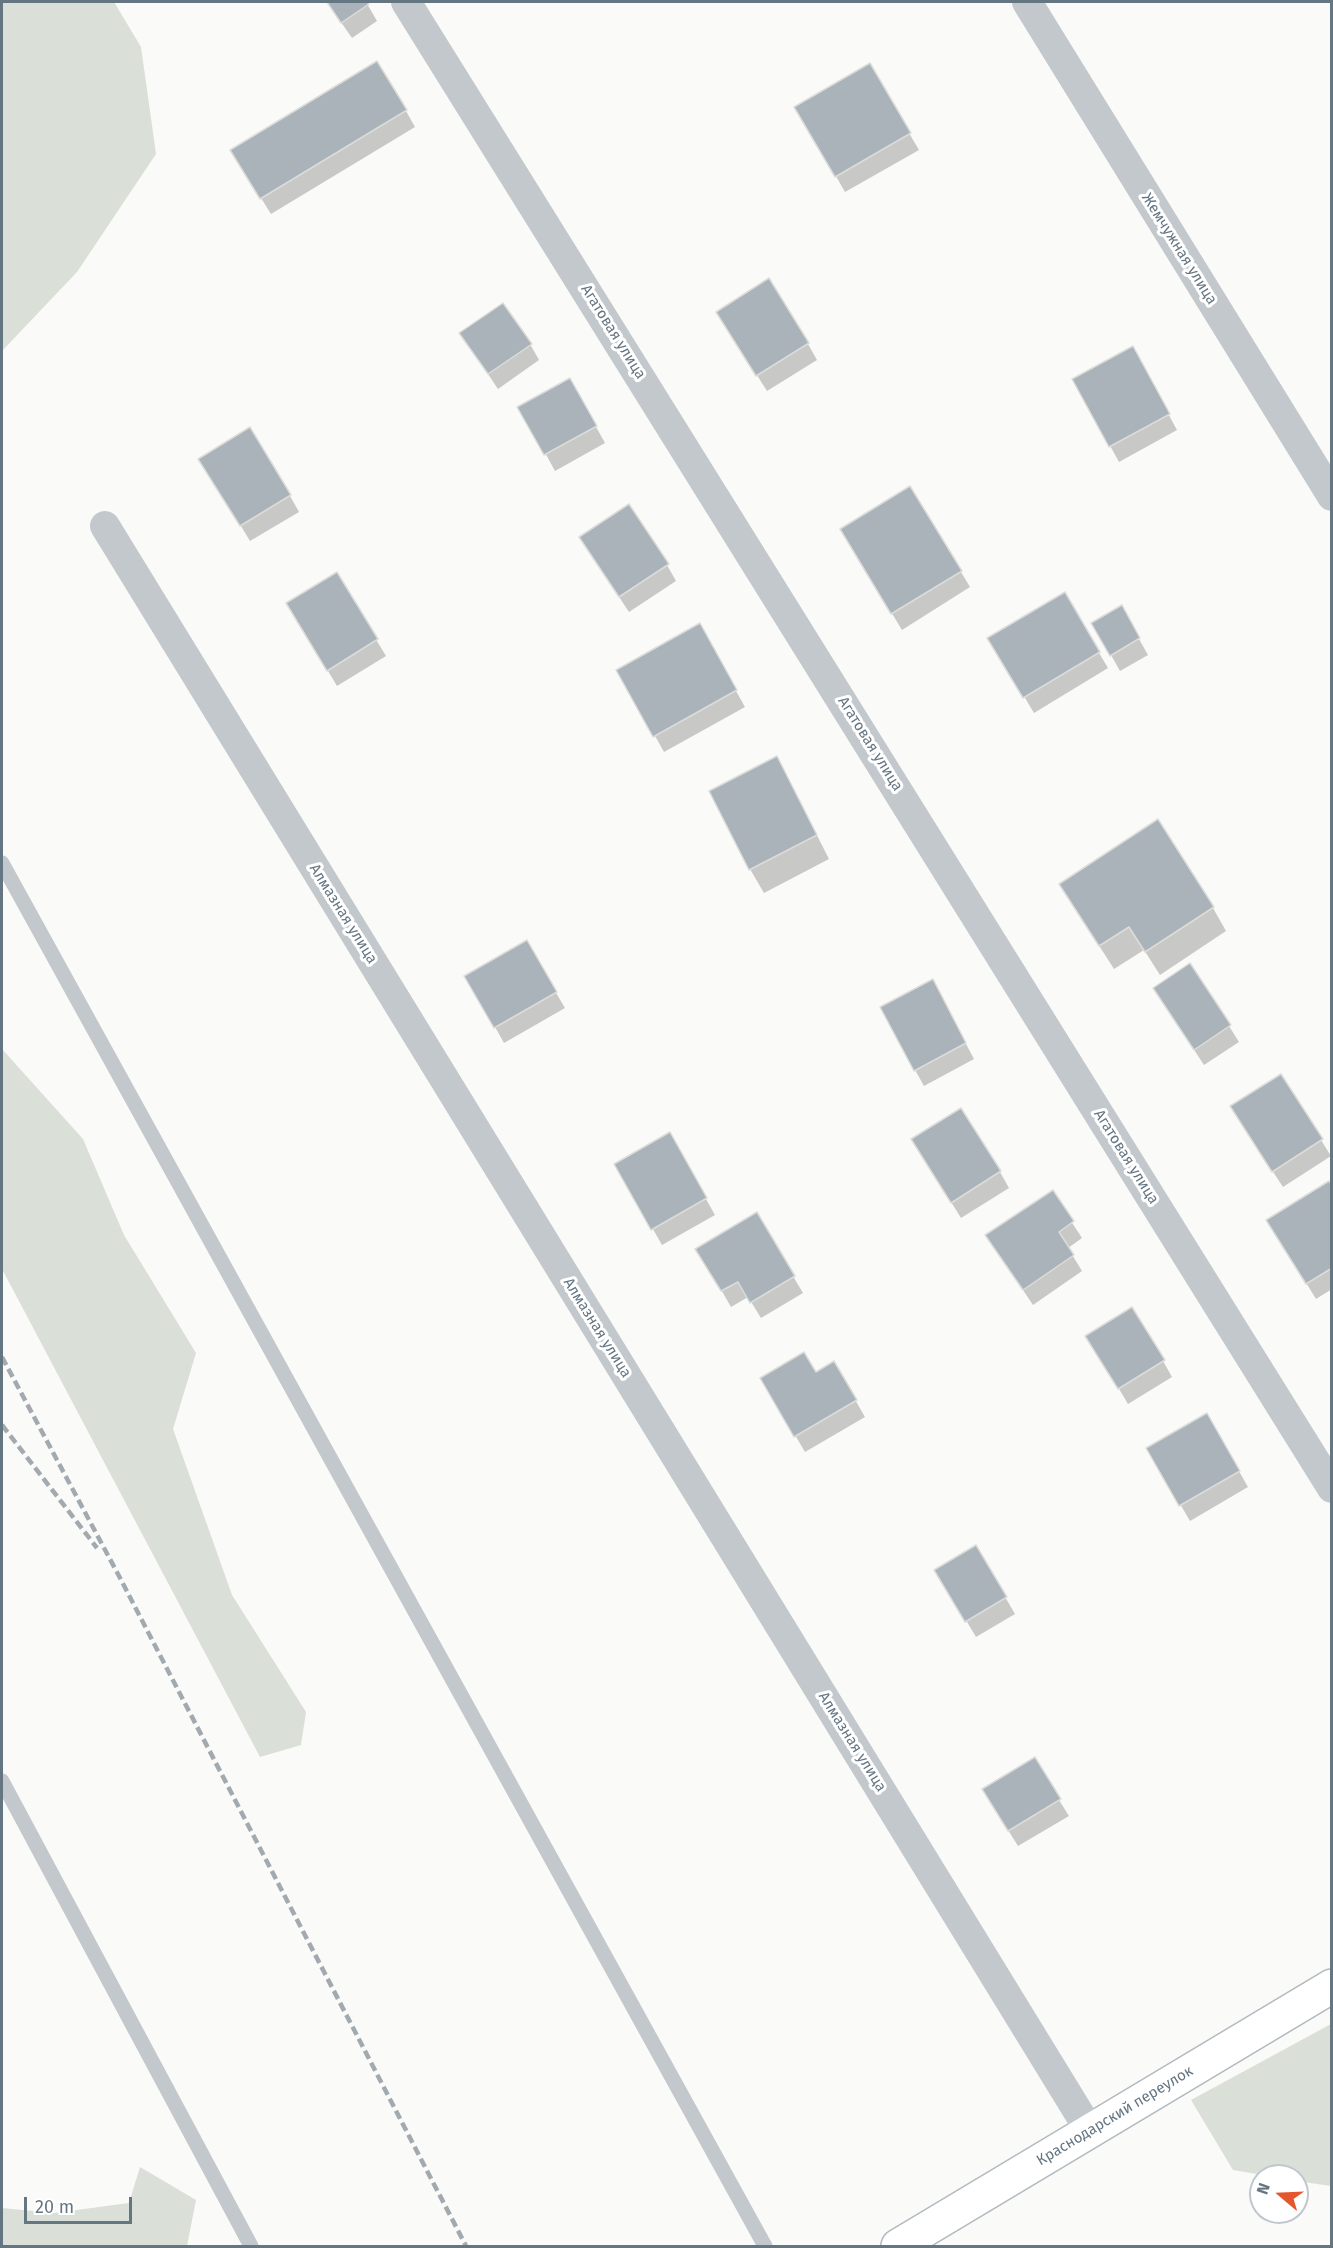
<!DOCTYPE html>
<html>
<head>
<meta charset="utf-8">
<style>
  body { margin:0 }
  #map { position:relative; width:1333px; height:2248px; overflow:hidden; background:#fafaf8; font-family:"Fira Sans",sans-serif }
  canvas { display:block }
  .frame { position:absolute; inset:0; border:3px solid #657683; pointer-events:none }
  .north { position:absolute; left:1249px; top:2164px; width:60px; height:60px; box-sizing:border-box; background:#fff; border:2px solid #c1c8cd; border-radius:50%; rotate:289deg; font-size:16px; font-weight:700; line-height:24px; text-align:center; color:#657683 }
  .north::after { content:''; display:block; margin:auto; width:21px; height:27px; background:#e4572e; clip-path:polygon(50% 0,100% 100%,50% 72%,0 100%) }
  .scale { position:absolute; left:24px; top:2197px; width:108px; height:27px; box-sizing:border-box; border:3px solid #657683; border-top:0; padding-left:8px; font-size:18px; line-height:21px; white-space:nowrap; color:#657683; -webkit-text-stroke:4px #fff; paint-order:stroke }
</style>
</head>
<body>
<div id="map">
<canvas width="1333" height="2248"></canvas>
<div class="frame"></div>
<div class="north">N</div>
<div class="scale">20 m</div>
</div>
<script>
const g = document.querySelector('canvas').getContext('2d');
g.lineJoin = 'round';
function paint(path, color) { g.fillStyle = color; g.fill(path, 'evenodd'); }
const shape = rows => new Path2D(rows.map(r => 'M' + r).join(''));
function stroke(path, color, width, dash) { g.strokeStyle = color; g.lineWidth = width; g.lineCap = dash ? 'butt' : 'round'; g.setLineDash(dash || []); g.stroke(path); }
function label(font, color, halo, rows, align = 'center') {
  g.font = font + ' "Fira Sans",sans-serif'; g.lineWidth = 6; g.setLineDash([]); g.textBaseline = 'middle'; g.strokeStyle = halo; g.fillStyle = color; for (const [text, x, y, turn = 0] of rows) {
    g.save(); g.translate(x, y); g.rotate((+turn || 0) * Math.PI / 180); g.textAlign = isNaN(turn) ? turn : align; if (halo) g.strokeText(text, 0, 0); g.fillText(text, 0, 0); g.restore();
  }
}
const green = shape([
  [2,2,114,2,141,47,156,154,77,272,2,351],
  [2,1049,83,1139,124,1235,196,1353,173,1429,232,1595,306,1712,301,1745,260,1757,2,1269],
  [1331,2024,1331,2186,1297,2181,1297,2176,1269,2176,1233,2170,1191,2100],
  [140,2167,196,2200,187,2246,2,2246,2,2208,54,2213,129,2203]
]);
const shadow = shape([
  [327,2,366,2,377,21,352,38],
  [869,65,919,150,845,192,797,108],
  [406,111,415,127,271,214,241,166],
  [727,328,808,344,817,360,767,391],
  [461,334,530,344,539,360,498,389],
  [1141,364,1177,430,1119,462,1074,380],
  [570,380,605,443,555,471,520,407],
  [210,475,290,496,299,512,250,541],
  [851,546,961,572,970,587,902,630],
  [590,553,667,565,676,581,629,612],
  [336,574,386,656,337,686,297,619],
  [1064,594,1108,668,1034,713,990,639],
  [1121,607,1148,655,1120,671,1093,623],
  [699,625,745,707,664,752,618,670],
  [790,782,829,859,764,893,750,869],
  [1075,908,1213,908,1226,931,1160,975,1144,950,1114,969],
  [526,942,565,1008,504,1043,467,977],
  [941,997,974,1059,924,1086,915,1070],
  [1164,1004,1229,1026,1239,1042,1204,1065],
  [1281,1076,1331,1156,1283,1187,1241,1123],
  [669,1134,715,1215,662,1245,616,1164],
  [922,1155,1000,1172,1009,1188,961,1218],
  [1332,1188,1332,1289,1316,1299,1278,1237],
  [1052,1192,1082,1238,1068,1248,1082,1271,1033,1305,997,1251],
  [756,1214,803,1293,761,1318,748,1297,731,1307,698,1249],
  [1097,1352,1163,1361,1172,1377,1128,1404],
  [834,1363,865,1417,805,1452,762,1379,815,1374],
  [1207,1415,1248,1487,1190,1521,1148,1449],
  [976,1547,1015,1614,976,1637,936,1570],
  [1059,1800,1069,1816,1018,1846,993,1806]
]);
const building = shape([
  [327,2,367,2,369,4,341,23,327,2],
  [377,61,407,110,260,199,230,150,377,61],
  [870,63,911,133,835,177,794,107,870,63],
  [769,278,809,343,756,376,716,312,769,278],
  [503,303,532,344,488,374,459,333,503,303],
  [1133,346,1170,414,1109,447,1072,379,1133,346],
  [570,378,597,426,544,455,517,407,570,378],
  [250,427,291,495,240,526,198,459,250,427],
  [910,486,962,571,891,614,840,529,910,486],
  [629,504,669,564,619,597,579,537,629,504],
  [337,572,378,639,327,671,286,603,337,572],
  [1065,592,1100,652,1023,698,987,638,1065,592],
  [1122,605,1140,638,1110,656,1091,623,1122,605],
  [700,623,737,690,653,737,616,670,700,623],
  [777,756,817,835,749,870,709,791,777,756],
  [1158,819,1214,907,1145,952,1129,927,1099,946,1059,884,1158,819],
  [527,940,557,992,494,1028,464,976,527,940],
  [1190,963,1231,1025,1194,1050,1153,988,1190,963],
  [933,979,966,1043,914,1071,880,1007,933,979],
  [1281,1074,1323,1139,1272,1172,1230,1106,1281,1074],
  [961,1108,1001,1171,951,1203,911,1139,961,1108],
  [670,1132,707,1198,651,1230,614,1164,670,1132],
  [1329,1181,1332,1185,1332,1268,1306,1284,1266,1220,1329,1181],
  [1053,1190,1074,1221,1059,1232,1074,1255,1023,1290,985,1235,1053,1190],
  [757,1212,795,1276,750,1303,738,1282,721,1291,695,1249,757,1212],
  [1132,1307,1165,1360,1118,1389,1085,1336,1132,1307],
  [804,1352,816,1372,834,1361,857,1400,794,1437,760,1378,804,1352],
  [1207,1413,1240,1471,1179,1506,1146,1448,1207,1413],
  [976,1545,1007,1597,965,1622,934,1570,976,1545],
  [1035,1757,1061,1799,1008,1831,982,1789,1035,1757]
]);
const lane = shape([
  [2,863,765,2246],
  [2,1781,251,2246]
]);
const street = shape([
  [406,2,1332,1488],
  [1027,2,1332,496],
  [105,526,1090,2131]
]);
const secondary = shape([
  [898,2246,1332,1986]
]);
const rail = shape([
  [2,1357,119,1576,466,2246],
  [2,1425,97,1548]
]);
const streetNames = [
  ["Жемчужная улица",1179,249,58],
  ["Агатовая улица",613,332,58],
  ["Агатовая улица",870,744,58],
  ["Алмазная улица",343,914,58],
  ["Агатовая улица",1126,1157,58],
  ["Алмазная улица",597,1328,58],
  ["Алмазная улица",852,1742,58],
  ["Краснодарский переулок",1115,2116,-31]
];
paint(green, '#dadfd7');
paint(shadow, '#0003');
paint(building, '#aab3b9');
stroke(building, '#dcdcda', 1.5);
stroke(secondary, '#b3babf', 36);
stroke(lane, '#c3c8cc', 15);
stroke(street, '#c3c8cc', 30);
stroke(secondary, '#fff', 33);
stroke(rail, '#a2aab0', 4.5, [9, 4.5]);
label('15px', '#657683', '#fff', streetNames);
</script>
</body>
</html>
